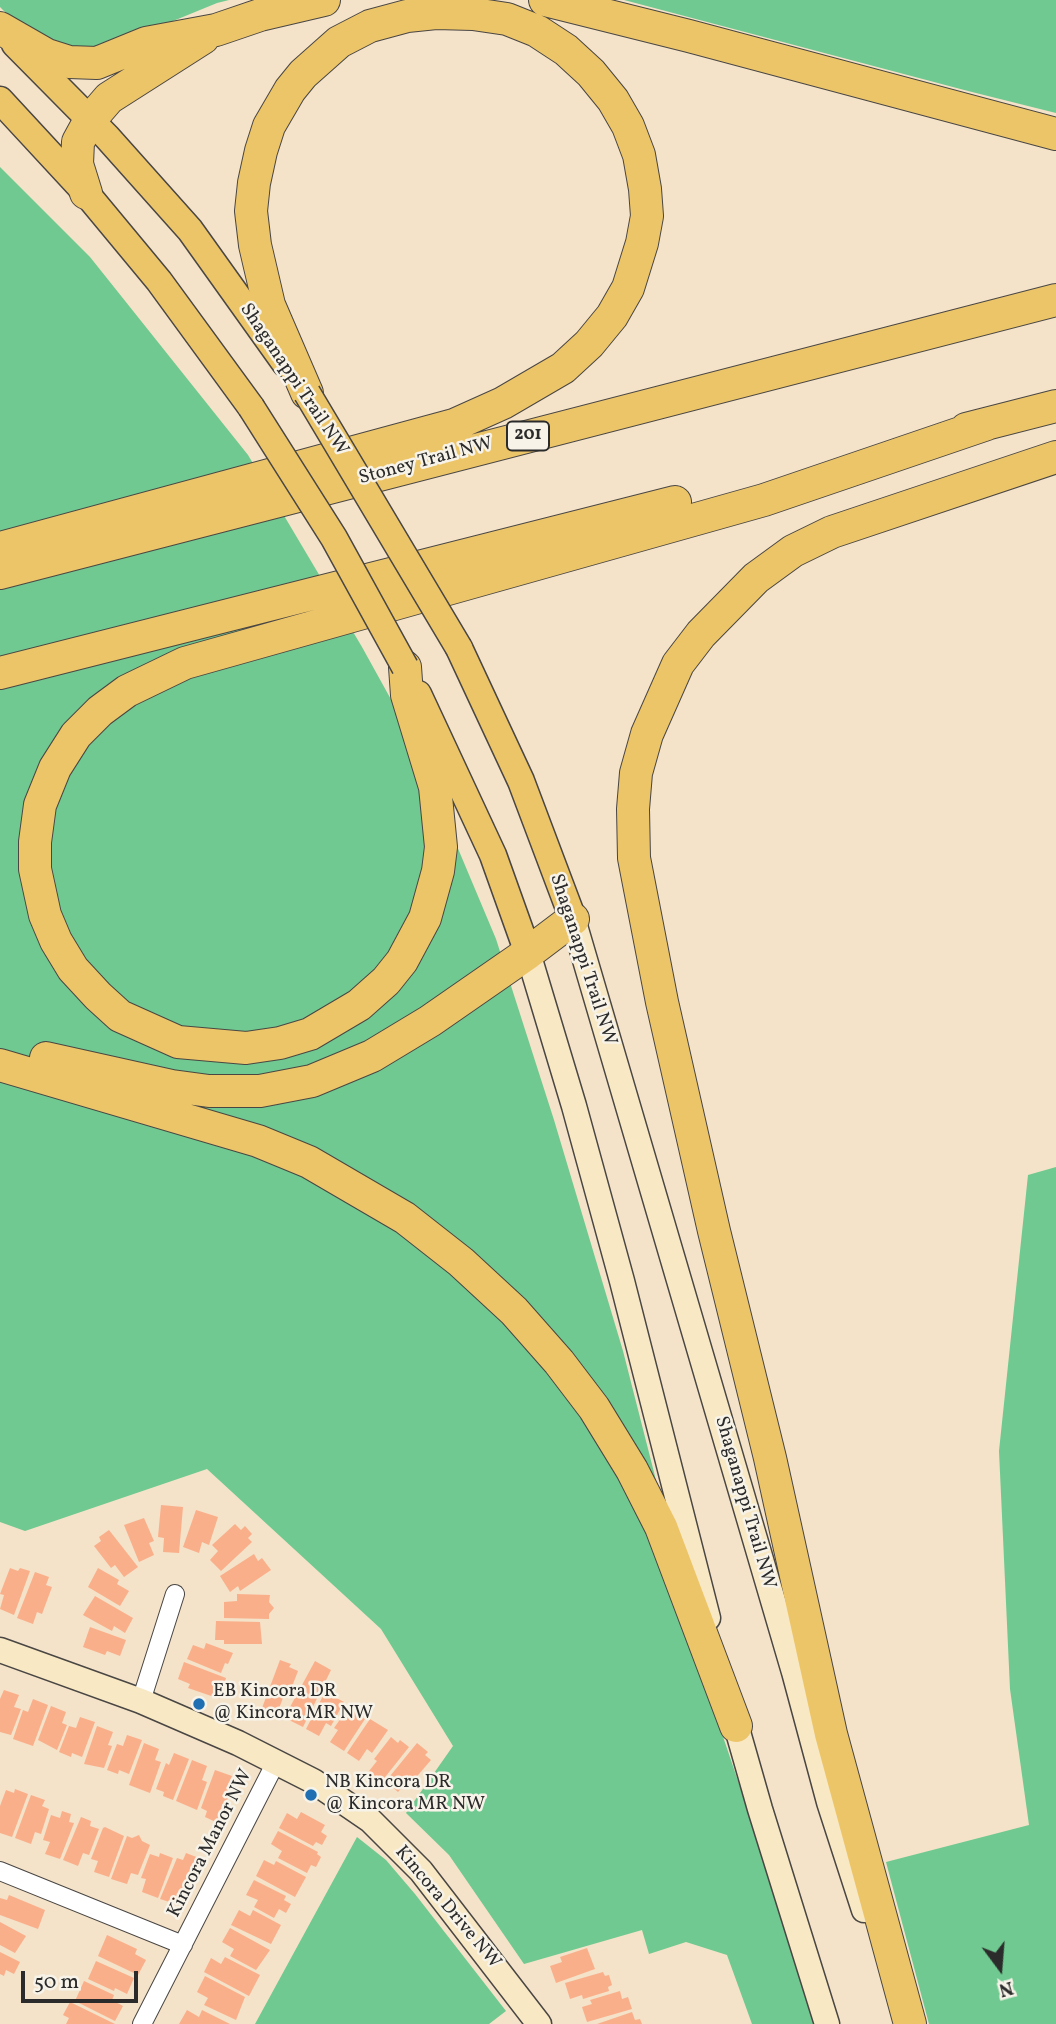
<!DOCTYPE html>
<html>
<head>
<meta charset="utf-8">
<style>
  body { margin:0 }
  #map { position:relative; width:1056px; height:2024px; overflow:hidden; background:#f4e2c9; font-family:Vollkorn,serif }
  canvas { display:block }
  .north { position:absolute; left:965px; top:1933px; width:70px; height:70px; -webkit-text-stroke:5px #f7f3e8; paint-order:stroke; rotate:164deg; font-size:19px; font-weight:700; line-height:28px; text-align:center; color:#2b2b2b }
  .north::after { content:''; display:block; margin:auto; width:24px; height:32px; background:#2b2b2b; clip-path:polygon(50% 0,100% 100%,50% 72%,0 100%) }
  .scale { position:absolute; left:21px; top:1971px; width:117px; height:32px; box-sizing:border-box; border:4px solid #2b2b2b; border-top:0; padding-left:9px; font-size:21px; line-height:24px; white-space:nowrap; color:#2b2b2b; -webkit-text-stroke:5px #f7f3e8; paint-order:stroke }
</style>
</head>
<body>
<div id="map">
<canvas width="1056" height="2024"></canvas>
<div class="north">N</div>
<div class="scale">50 m</div>
</div>
<script>
const g = document.querySelector('canvas').getContext('2d');
g.lineJoin = 'round';
function paint(path, color) { g.fillStyle = color; g.fill(path, 'evenodd'); }
const shape = rows => new Path2D(rows.map(r => 'M' + r).join(''));
function stroke(path, color, width, dash) { g.strokeStyle = color; g.lineWidth = width; g.lineCap = dash ? 'butt' : 'round'; g.setLineDash(dash || []); g.stroke(path); }
function label(font, color, halo, rows, align = 'center') {
  g.font = font + ' Vollkorn,serif'; g.lineWidth = 5; g.setLineDash([]); g.textBaseline = 'middle'; g.strokeStyle = halo; g.fillStyle = color; for (const [text, x, y, turn = 0] of rows) {
    g.save(); g.translate(x, y); g.rotate((+turn || 0) * Math.PI / 180); g.textAlign = isNaN(turn) ? turn : align; if (halo) g.strokeText(text, 0, 0); g.fillText(text, 0, 0); g.restore();
  }
}
const green = shape([
  [0,0,229,0,217,3,112,46,72,51,10,17,0,7],
  [624,0,1056,0,1056,113,968,91],
  [0,167,90,257,248,455,362,647,409,732,496,939,554,1120,623,1351,717,1719,777,1896,817,2024,752,2024,727,1955,686,1942,649,1954,642,1930,524,1964,449,1855,406,1813,453,1746,381,1629,207,1469,25,1531,0,1522],
  [1056,1167,1056,2024,929,2024,886,1862,1029,1825,1010,1689,999,1451,1028,1175],
  [357,1837,386,1860,415,1894,506,2011,489,2024,255,2024]
]);
const building = shape([
  [161,1505,183,1507,179,1553,163,1552,164,1538,158,1537],
  [196,1510,218,1517,209,1545,202,1542,199,1553,183,1547],
  [144,1518,154,1541,149,1543,154,1555,139,1562,124,1525],
  [235,1524,241,1530,245,1526,252,1534,248,1538,252,1542,221,1571,210,1560,218,1551,212,1545],
  [109,1530,138,1567,124,1577,115,1565,111,1568,94,1546,101,1541,99,1537],
  [254,1554,258,1561,262,1558,271,1570,240,1591,238,1586,230,1592,220,1576],
  [10,1568,18,1571,20,1568,30,1571,14,1615,0,1609,4,1595,0,1594],
  [98,1568,119,1580,117,1584,129,1591,120,1606,88,1587],
  [35,1572,49,1577,46,1585,52,1587,42,1614,37,1612,33,1624,17,1618],
  [237,1594,270,1595,269,1602,274,1608,269,1614,269,1619,224,1618,224,1602,237,1601],
  [95,1596,133,1618,125,1633,114,1626,112,1631,83,1615],
  [216,1621,260,1622,262,1644,224,1644,224,1640,215,1640],
  [90,1627,126,1640,120,1656,107,1651,105,1655,83,1647],
  [206,1643,233,1653,228,1664,225,1663,221,1673,187,1659,193,1645,204,1649],
  [280,1660,291,1664,289,1667,298,1671,288,1697,284,1695,277,1714,262,1708],
  [315,1661,331,1670,303,1727,289,1720,294,1709,290,1707],
  [184,1662,226,1678,220,1699,188,1688,190,1684,178,1679],
  [4,1690,19,1695,14,1707,21,1709,11,1735,0,1732,0,1699],
  [325,1692,344,1702,331,1726,326,1723,319,1736,306,1729],
  [33,1699,48,1705,33,1746,13,1739,23,1710,28,1712],
  [51,1706,66,1712,62,1723,67,1725,57,1750,38,1740],
  [348,1708,365,1719,344,1751,330,1742,338,1730,334,1728],
  [80,1717,95,1722,82,1757,72,1753,71,1757,59,1752,69,1726,76,1728],
  [370,1719,388,1730,372,1753,367,1749,359,1761,347,1753],
  [97,1726,113,1732,108,1745,112,1746,104,1768,84,1764],
  [127,1735,142,1740,129,1774,119,1770,118,1774,107,1770,117,1744,123,1746],
  [391,1737,398,1743,400,1740,409,1747,382,1781,369,1771,377,1761,374,1759],
  [144,1743,159,1749,155,1760,161,1762,150,1793,129,1785],
  [417,1743,428,1752,425,1755,431,1760,413,1781,410,1778,398,1792,386,1781],
  [174,1753,189,1759,173,1800,163,1796,164,1792,156,1789,166,1763,169,1765],
  [192,1760,207,1766,202,1780,207,1782,197,1810,176,1801],
  [215,1770,232,1776,227,1789,231,1790,218,1823,205,1817,207,1811,201,1808],
  [15,1789,28,1794,12,1837,0,1833,0,1806,6,1790,14,1793],
  [31,1795,45,1800,42,1806,49,1809,41,1834,35,1832,31,1844,15,1838],
  [62,1811,71,1814,69,1822,74,1823,60,1859,45,1854,50,1842,43,1840,51,1815,60,1818],
  [301,1812,325,1825,321,1832,327,1836,322,1845,316,1842,313,1846,279,1828,287,1813,297,1819],
  [81,1817,91,1821,90,1826,99,1829,89,1855,83,1853,78,1866,63,1860],
  [105,1827,124,1836,109,1877,94,1872,98,1861,91,1859,103,1828],
  [278,1831,318,1852,317,1854,321,1857,316,1867,311,1865,307,1873,278,1858,282,1851,271,1844],
  [139,1835,142,1841,150,1845,138,1875,131,1873,127,1884,111,1879,127,1836,132,1838],
  [160,1853,173,1858,158,1898,142,1892,146,1879,141,1878,150,1854,159,1857],
  [186,1853,199,1858,188,1892,184,1890,179,1905,160,1899,177,1858,183,1860],
  [264,1860,274,1865,276,1861,306,1877,295,1897,256,1876],
  [254,1880,286,1896,284,1900,291,1904,286,1913,279,1909,274,1918,254,1907,258,1900,246,1895],
  [9,1895,45,1910,38,1929,0,1915,0,1898,7,1900],
  [239,1910,250,1916,253,1910,281,1925,271,1944,231,1925],
  [0,1922,26,1936,15,1953,0,1945],
  [230,1928,270,1950,256,1970,230,1956,234,1949,222,1942],
  [107,1935,137,1949,135,1954,146,1960,138,1975,98,1956],
  [587,1948,595,1969,556,1983,550,1966,562,1962,560,1957],
  [0,1952,20,1962,14,1974,6,1970,4,1976,0,1974],
  [225,1957,260,1975,249,1996,204,1972,211,1958,221,1964],
  [96,1961,134,1978,127,1994,115,1988,114,1991,88,1979],
  [603,1972,605,1976,609,1975,612,1985,608,1987,609,1991,583,1999,582,1995,570,1999,565,1983],
  [205,1976,245,1997,236,2020,204,2005,208,1998,197,1992],
  [84,1981,114,1995,112,2000,123,2006,115,2021,75,2001],
  [620,1991,622,1999,628,1997,632,2009,587,2022,582,2007,592,2004,590,2000],
  [70,2002,115,2024,66,2024,69,2018,63,2015],
  [187,2010,199,2017,202,2010,230,2024,179,2024],
  [632,2012,635,2020,640,2019,642,2024,597,2024]
]);
const street = shape([
  [141,1701,175,1594],
  [0,1871,183,1945],
  [142,2024,276,1762]
]);
const secondary = shape([
  [573,919,794,1672,829,1802,864,1910],
  [528,953,574,1106,622,1281,708,1618],
  [0,1650,141,1701,238,1743,313,1781,370,1820,421,1871,539,2024],
  [732,1711,760,1809,827,2024]
]);
const primary = shape([
  [15,44,107,137,190,230,285,363],
  [0,100,86,193,159,281,251,407],
  [459,648,521,781,573,919],
  [418,694,493,855,528,953]
]);
const highway = shape([
  [545,0,689,36,1056,134],
  [0,28,47,55,69,62,97,63,146,43,216,30,260,15,324,0],
  [86,193,77,164,78,142,90,120,109,98,203,38],
  [966,429,1056,406],
  [0,548,454,425,503,403,563,368,589,344,612,316,628,288,642,243,647,216,645,189,639,155,628,126,613,100,591,73,566,50,537,31,507,19,473,14,436,13,407,16,370,26,339,42,303,74,290,90,269,126,261,151,254,183,251,211,255,245,269,305,307,393],
  [0,573,1056,300],
  [405,667,407,695,435,787,441,847,438,871,425,918,402,961,386,981,359,1005,310,1034,280,1043,246,1048,178,1042,120,1016,98,996,73,969,56,941,45,915,35,869,35,842,40,805,55,768,76,735,100,711,127,691,185,663,764,500,987,424],
  [0,673,675,502],
  [46,1058,172,1086,209,1091,260,1091,312,1081,372,1056,430,1021,528,953,573,919],
  [0,1065,258,1141,309,1162,405,1218,461,1262,514,1311,559,1362,594,1408,632,1470,661,1527,736,1726],
  [910,2024,831,1734,770,1458,714,1231,662,1002,634,858,633,809,636,773,647,734,678,664,701,634,756,578,793,551,832,532,1056,457]
]);
const primaryBridge = shape([
  [307,393,459,648],
  [251,407,334,538,405,667]
]);
const markers = [
  [199,1704,7,"#1f6fb2"],
  [311,1795,7,"#1f6fb2"]
];
const shields = [
  [528,436,42]
];
const shieldNames = [
  ["201",528,436]
];
const streetNames = [
  ["Shaganappi Trail NW",293,380,56],
  ["Stoney Trail NW",426,462,-15],
  ["Shaganappi Trail NW",582,960,72],
  ["Shaganappi Trail NW",744,1503,74],
  ["Kincora Manor NW",211,1844,-63],
  ["Kincora Drive NW",447,1908,50]
];
const poiNames = [
  ["EB Kincora DR",213,1693],
  ["@ Kincora MR NW",213,1715],
  ["NB Kincora DR",325,1784],
  ["@ Kincora MR NW",325,1806]
];
paint(green, '#6fc990');
paint(building, '#faaf8b');
stroke(street, '#494643', 20);
stroke(secondary, '#494643', 27);
stroke(primary, '#494643', 29);
stroke(highway, '#494643', 34);
stroke(street, '#fff', 18);
stroke(secondary, '#f8e8c3', 24);
stroke(primary, '#edc569', 26);
stroke(highway, '#edc569', 32);
stroke(primaryBridge, '#494643', 29, []);
stroke(primaryBridge, '#edc569', 26);
for (const [x, y, r, color] of markers) { const dot = new Path2D(); dot.arc(x, y, r, 0, 2 * Math.PI); g.fillStyle = color; g.fill(dot); stroke(dot, '#f7f3e8', 2.5); }
for (const [x, y, w] of shields) { const box = new Path2D(); box.roundRect(x - w / 2, y - 14.5, w, 29, 5); g.fillStyle = '#f7f3e8'; g.fill(box); stroke(box, '#2b2b2b', 2); }
label('bold 18px', '#2b2b2b', null, shieldNames);
label('19px', '#2b2b2b', '#f7f3e8', streetNames);
label('19px', '#2b2b2b', '#f7f3e8', poiNames, 'left');
</script>
</body>
</html>
